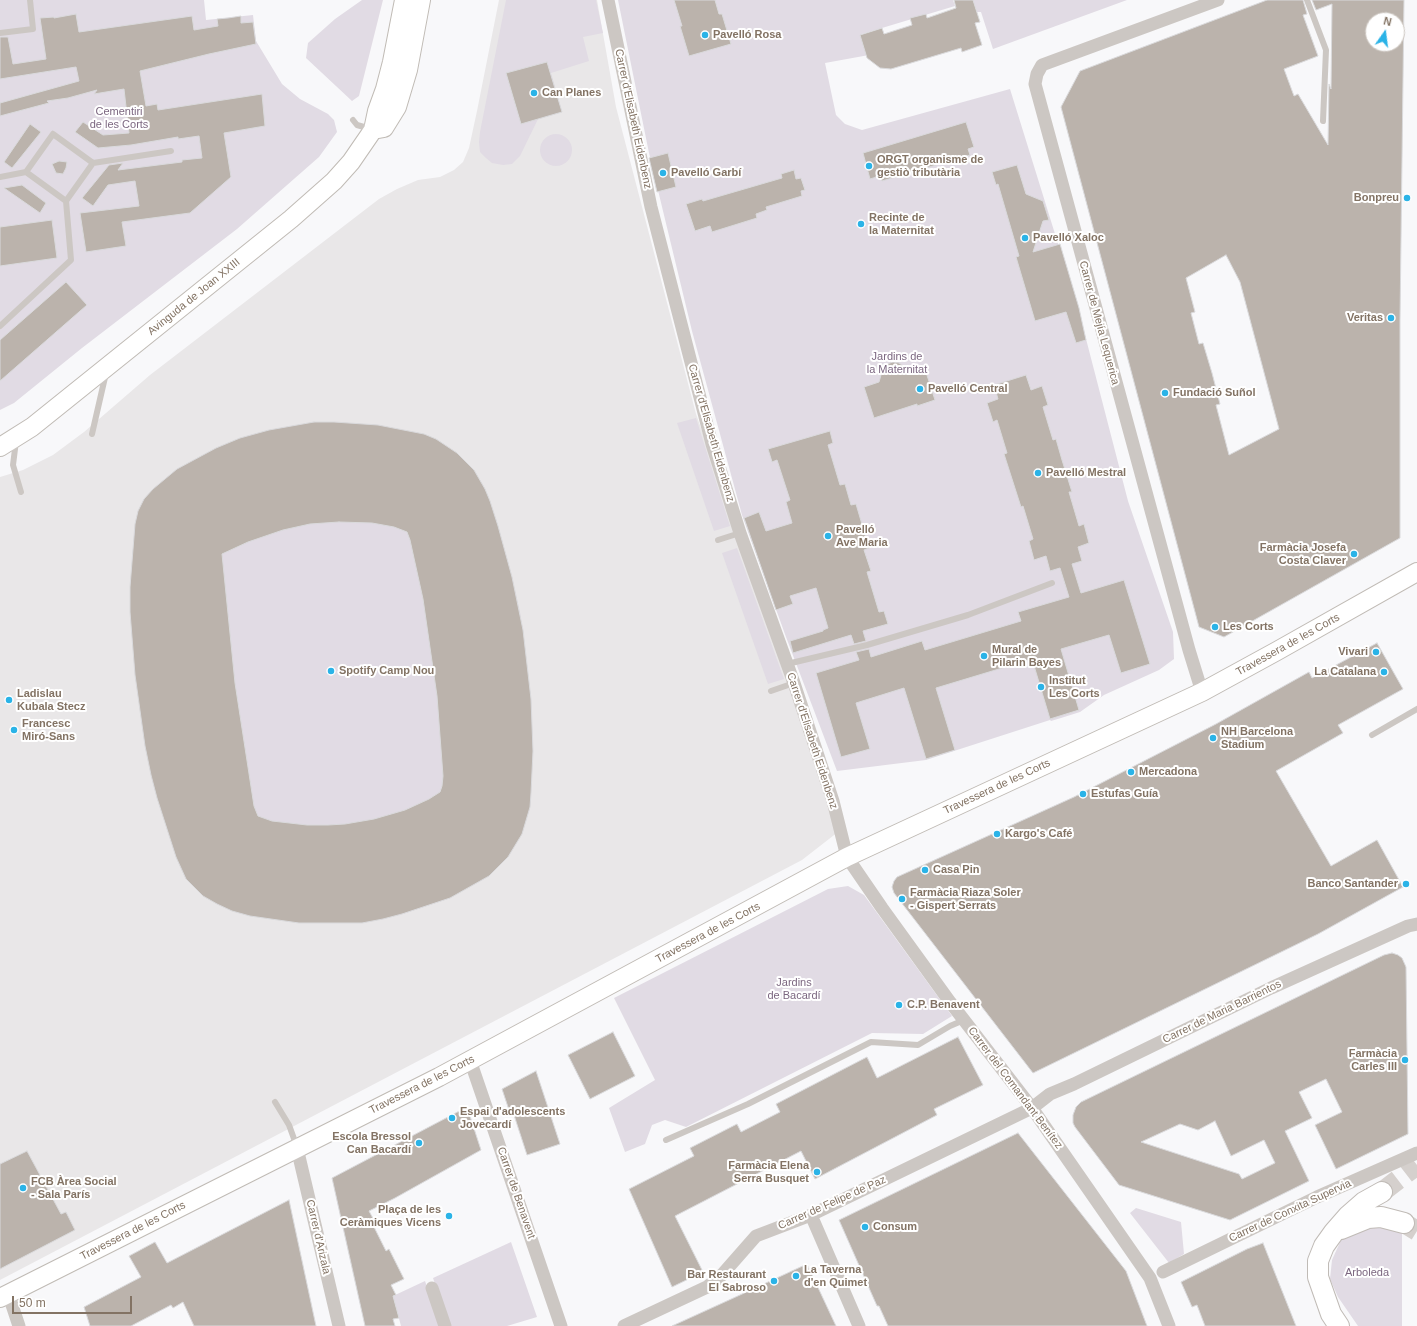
<!DOCTYPE html>
<html>
<head>
<meta charset="utf-8">
<style>
  body { margin:0 }
  #map { position:relative; width:1417px; height:1326px; overflow:hidden; background:#f8f8fa; font-family:Arial,sans-serif }
  canvas { display:block }
  .north { position:absolute; left:1365px; top:12px; width:40px; height:40px; box-sizing:border-box; background:#fff; border:1px solid #cdc7c1; border-radius:50%; rotate:14deg; font-size:11px; font-weight:700; line-height:16px; text-align:center; color:#837364 }
  .north::after { content:''; display:block; margin:auto; width:14px; height:18px; background:#2ab3e7; clip-path:polygon(50% 0,100% 100%,50% 72%,0 100%) }
  .scale { position:absolute; left:12px; top:1296px; width:120px; height:18px; box-sizing:border-box; border:2px solid #837364; border-top:0; padding-left:5px; font-size:12px; line-height:14px; white-space:nowrap; color:#837364; -webkit-text-stroke:3px #fff; paint-order:stroke }
</style>
</head>
<body>
<div id="map">
<canvas width="1417" height="1326"></canvas>
<div class="north">N</div>
<div class="scale">50 m</div>
</div>
<script>
const g = document.querySelector('canvas').getContext('2d');
g.lineJoin = 'round';
function paint(path, color) { g.fillStyle = color; g.fill(path, 'evenodd'); }
const shape = rows => new Path2D(rows.map(r => 'M' + r).join(''));
function stroke(path, color, width, dash) { g.strokeStyle = color; g.lineWidth = width; g.lineCap = dash ? 'butt' : 'round'; g.setLineDash(dash || []); g.stroke(path); }
function label(font, color, halo, rows, align = 'center') {
  g.font = font + ' Arial,sans-serif'; g.lineWidth = 4; g.setLineDash([]); g.textBaseline = 'middle'; g.strokeStyle = halo; g.fillStyle = color; for (const [text, x, y, turn = 0] of rows) {
    g.save(); g.translate(x, y); g.rotate((+turn || 0) * Math.PI / 180); g.textAlign = isNaN(turn) ? turn : align; if (halo) g.strokeText(text, 0, 0); g.fillText(text, 0, 0); g.restore();
  }
}
const built = shape([
  [499,0,597,0,616,107,696,414,841,825,838,832,802,860,0,1280,0,477,23,470,53,455,84,432,150,375,379,199,397,189,418,180,440,177,454,170,463,162,469,148,477,111]
]);
const green = shape([
  [0,0,204,0,206,20,253,15,256,41,282,84,300,99,328,114,334,120,337,132,319,157,237,229,82,348,14,403,0,410],
  [362,0,383,0,359,96,352,101,306,58,308,43,335,19],
  [506,0,596,0,603,33,583,37,589,61,551,73,562,112,538,119,520,156,512,164,503,165,492,163,486,158,480,152,479,142,480,132],
  [618,0,953,0,955,6,862,34,869,55,825,63,836,115,845,124,862,130,1010,89,1078,308,1128,501,1173,632,1174,659,1159,670,1104,695,1080,712,1061,718,1051,721,1050,720,926,760,837,771,786,637,742,515,692,331,649,153],
  [973,0,1127,0,993,49,981,12,977,12],
  '540 150a16 16 0 1 1 32 0a16 16 0 1 1-32 0Z',
  [696,418,730,526,714,531,677,423],
  [315,422,334,422,378,425,424,434,436,439,457,453,474,470,485,489,490,501,498,526,512,577,520,612,531,699,533,751,531,793,530,807,522,834,508,857,489,876,450,898,402,914,383,919,362,923,299,923,250,916,232,911,217,904,203,896,186,879,176,857,151,775,145,746,135,675,130,612,130,587,135,524,138,511,144,499,153,489,177,469,216,448,240,438,269,430],
  [737,548,784,679,768,684,722,553],
  [848,886,864,895,952,1016,923,1034,872,1033,686,1127,665,1120,652,1125,645,1144,625,1152,609,1108,655,1080,614,998,828,889],
  [1136,1208,1181,1222,1184,1254,1169,1263,1130,1213],
  [1383,1227,1402,1233,1402,1326,1358,1326,1338,1297,1330,1279,1332,1260,1341,1240,1367,1228],
  [511,1242,537,1317,507,1326,449,1326,433,1278],
  [425,1281,441,1326,401,1326,393,1296]
]);
const building = shape([
  [674,0,715,0,719,14,722,14,731,44,689,56,680,26,682,26,674,0],
  [954,0,973,0,980,22,975,23,982,45,962,52,961,48,891,69,880,68,867,58,860,35,882,28,884,34,912,25,910,18,926,14,927,18,956,8,954,0],
  [1267,0,1303,0,1307,14,1303,15,1318,56,1284,69,1294,96,1298,94,1328,145,1329,84,1331,89,1332,4,1316,10,1312,0,1404,0,1400,320,1400,538,1224,637,1199,627,1061,107,1080,71,1267,0],
  [1373,20,1397,20,1397,44,1373,44,1373,20],
  [1226,255,1240,282,1279,429,1229,455,1216,405,1220,404,1212,373,1203,343,1199,344,1191,313,1195,312,1186,278,1226,255],
  [76,14,79,32,192,16,194,30,218,26,217,19,228,18,241,16,241,23,253,22,256,44,209,54,140,71,146,106,157,104,158,110,262,94,265,126,224,133,231,177,190,213,122,222,126,246,86,252,80,213,139,206,135,181,108,185,93,206,82,198,109,165,123,163,118,170,182,162,182,160,202,158,199,136,178,139,178,137,131,145,98,148,75,132,83,122,103,135,129,133,124,89,94,94,97,90,68,98,47,101,49,103,0,116,0,103,79,81,76,67,0,79,0,37,8,37,13,64,46,59,40,18,54,17,54,18,76,14],
  [547,62,562,112,521,124,506,73,547,62],
  [966,122,974,147,968,149,970,155,882,181,880,176,870,179,863,153,966,122],
  [30,124,41,132,12,168,4,162,30,124],
  [668,153,676,187,657,192,649,158,668,153],
  [59,161,67,162,66,168,63,174,56,173,52,164,59,161],
  [1017,165,1026,194,1043,201,1049,220,1043,221,1033,252,1060,244,1079,308,1086,340,1076,343,1066,312,1035,321,1016,257,1019,256,998,184,996,185,992,172,1017,165],
  [794,170,796,179,801,178,805,190,801,191,802,196,766,207,767,210,756,214,757,218,712,232,710,226,695,231,686,204,702,199,703,201,782,178,781,174,794,170],
  [22,185,46,203,40,213,4,188,22,185],
  [52,220,57,258,0,266,0,227,52,220],
  [66,282,87,305,0,381,0,340,66,282],
  [893,362,899,363,912,372,925,369,935,400,917,406,917,404,874,418,864,387,879,382,883,368,887,364,893,362],
  [1026,375,1031,390,1042,386,1048,405,1043,407,1053,440,1056,439,1062,460,1072,492,1069,492,1079,526,1084,524,1089,543,1078,547,1082,561,1072,564,1081,593,1124,580,1150,664,1121,673,1109,635,1061,649,1079,710,1050,719,1032,659,936,688,955,750,926,759,904,688,856,703,870,749,841,757,816,673,859,660,856,652,869,649,871,657,922,641,925,650,1021,621,1018,612,1069,597,1060,568,1050,571,1046,556,1034,560,1029,541,1033,539,1023,506,1021,507,1004,454,1007,453,997,420,993,422,987,403,998,399,994,385,1026,375],
  [314,422,334,422,378,425,424,434,436,439,457,453,474,470,485,489,490,501,498,526,512,577,523,630,531,699,533,751,531,793,530,807,522,834,508,857,489,876,450,898,402,914,383,919,362,923,299,923,250,916,232,911,217,904,203,896,186,879,176,857,157,798,151,775,145,746,135,675,130,612,130,587,135,524,138,511,144,499,153,489,177,469,216,448,240,438,269,430,314,422],
  [339,522,372,523,394,527,407,532,410,540,423,599,437,696,443,776,442,786,440,792,429,799,405,810,374,819,345,824,328,825,307,825,272,821,258,816,254,806,235,683,222,554,248,542,283,530,310,524,339,522],
  [830,431,833,443,828,445,840,485,845,484,851,505,856,504,869,548,864,550,871,571,867,572,879,612,884,611,888,624,863,631,866,641,854,644,851,635,793,653,790,641,823,631,823,630,828,628,816,588,790,596,793,604,776,610,744,518,759,512,766,531,792,523,786,502,790,500,777,460,772,462,768,449,830,431],
  [1377,643,1403,689,1338,725,1343,733,1276,771,1331,866,1377,840,1403,887,1318,934,1033,1073,894,893,892,887,894,881,897,877,1074,797,1216,724,1309,672,1312,678,1377,643],
  [1392,953,1398,955,1402,958,1406,967,1408,1134,1336,1169,1315,1125,1342,1112,1326,1079,1299,1092,1312,1118,1285,1131,1309,1181,1230,1220,1119,1185,1075,1127,1073,1123,1073,1115,1076,1107,1081,1102,1384,955,1392,953],
  [1215,1121,1231,1156,1264,1140,1275,1163,1242,1179,1239,1174,1141,1142,1180,1124,1198,1130,1215,1121],
  [613,1032,635,1076,590,1099,568,1055,613,1032],
  [958,1037,983,1085,934,1109,937,1115,815,1179,801,1151,675,1216,703,1272,672,1287,629,1189,694,1156,690,1148,737,1124,741,1132,780,1112,776,1104,867,1057,877,1078,958,1037],
  [536,1071,560,1144,527,1155,513,1112,510,1113,502,1089,536,1071],
  [467,1107,481,1150,395,1198,369,1211,376,1224,373,1225,386,1251,389,1249,404,1279,391,1285,396,1295,393,1296,399,1318,393,1319,395,1326,365,1326,332,1178,467,1107],
  [1018,1133,1126,1271,1147,1326,888,1326,879,1306,877,1306,839,1220,1018,1133],
  [27,1151,61,1214,66,1212,75,1230,0,1269,0,1164,27,1151],
  [289,1200,316,1326,194,1326,183,1302,173,1308,171,1305,131,1326,90,1326,84,1307,141,1277,129,1256,155,1242,167,1263,289,1200],
  [1263,1243,1296,1326,1205,1326,1197,1305,1192,1307,1181,1282,1247,1249,1263,1243],
  [807,1264,836,1326,672,1326,740,1295,807,1264]
]);
const primaryTunnel = shape([
  [1382,1192,1417,1165],
  [1404,1223,1417,1231]
]);
const lane = shape([
  [1307,0,1326,50,1323,121],
  [0,33,33,29,30,0],
  [353,120,357,125,371,129],
  [53,134,93,163,66,201,26,172,53,134],
  [93,163,171,151],
  [0,177,26,172],
  [0,326,71,260,66,201],
  [92,434,106,373],
  [16,441,13,465,21,492],
  [718,540,740,533],
  [787,664,867,645,968,615,1052,583],
  [771,691,794,683],
  [1372,735,1417,709],
  [275,1102,289,1125,297,1147],
  [666,1140,748,1104,871,1042,918,1045,950,1026,964,1020]
]);
const street = shape([
  [608,0,651,207,712,444,740,533,794,683,833,801,847,857,882,908,950,1002,1032,1108,1150,1278,1169,1326],
  [1202,692,1189,650,1035,84,1037,74,1042,65,1218,0],
  [470,1060,561,1326],
  [297,1148,339,1326],
  [811,1215,859,1326],
  [1163,1272,1317,1197,1417,1153],
  [432,1288,445,1326],
  [8,1293,19,1326],
  [624,1326,707,1287,720,1277,756,1236,811,1215,1032,1108,1050,1094,1074,1084,1271,988,1408,926,1417,924]
]);
const secondary = shape([
  [373,130,384,128,397,107,408,70,421,0],
  [0,447,32,427,291,219,334,181,351,162,373,130,377,111,385,89,392,62,404,0],
  [0,1298,439,1077,847,857,1202,692,1277,651,1417,572]
]);
const primary = shape([
  [1341,1229,1368,1218,1381,1217,1404,1223],
  [1339,1326,1331,1314,1318,1277,1318,1261,1324,1246,1334,1232,1348,1216,1364,1202,1382,1192]
]);
const markers = [
  [705,35,4,"#2ab3e7"],
  [534,93,4,"#2ab3e7"],
  [869,166,4,"#2ab3e7"],
  [663,173,4,"#2ab3e7"],
  [1407,198,4,"#2ab3e7"],
  [861,224,4,"#2ab3e7"],
  [1025,238,4,"#2ab3e7"],
  [1391,318,4,"#2ab3e7"],
  [920,389,4,"#2ab3e7"],
  [1165,393,4,"#2ab3e7"],
  [1038,473,4,"#2ab3e7"],
  [828,536,4,"#2ab3e7"],
  [1354,554,4,"#2ab3e7"],
  [1215,627,4,"#2ab3e7"],
  [1376,652,4,"#2ab3e7"],
  [984,656,4,"#2ab3e7"],
  [331,671,4,"#2ab3e7"],
  [1384,672,4,"#2ab3e7"],
  [1041,687,4,"#2ab3e7"],
  [9,700,4,"#2ab3e7"],
  [14,730,4,"#2ab3e7"],
  [1213,738,4,"#2ab3e7"],
  [1131,772,4,"#2ab3e7"],
  [1083,794,4,"#2ab3e7"],
  [997,834,4,"#2ab3e7"],
  [925,870,4,"#2ab3e7"],
  [1406,884,4,"#2ab3e7"],
  [902,899,4,"#2ab3e7"],
  [899,1005,4,"#2ab3e7"],
  [1405,1060,4,"#2ab3e7"],
  [452,1118,4,"#2ab3e7"],
  [419,1143,4,"#2ab3e7"],
  [817,1172,4,"#2ab3e7"],
  [23,1188,4,"#2ab3e7"],
  [449,1216,4,"#2ab3e7"],
  [865,1227,4,"#2ab3e7"],
  [796,1276,4,"#2ab3e7"],
  [774,1281,4,"#2ab3e7"]
];
const poiNames = [
  ["Pavelló Rosa",713,35],
  ["Can Planes",542,93],
  ["ORGT organisme de",877,160],
  ["gestiò tributària",877,173],
  ["Pavelló Garbí",671,173],
  ["Bonpreu",1399,198,"right"],
  ["Recinte de",869,218],
  ["la Maternitat",869,231],
  ["Pavelló Xaloc",1033,238],
  ["Veritas",1383,318,"right"],
  ["Pavelló Central",928,389],
  ["Fundació Suñol",1173,393],
  ["Pavelló Mestral",1046,473],
  ["Pavelló",836,530],
  ["Ave Maria",836,543],
  ["Farmàcia Josefa",1346,548,"right"],
  ["Costa Claver",1346,561,"right"],
  ["Les Corts",1223,627],
  ["Mural de",992,650],
  ["Pilarin Bayes",992,663],
  ["Vivari",1368,652,"right"],
  ["Spotify Camp Nou",339,671],
  ["La Catalana",1376,672,"right"],
  ["Institut",1049,681],
  ["Les Corts",1049,694],
  ["Ladislau",17,694],
  ["Kubala Stecz",17,707],
  ["Francesc",22,724],
  ["Miró-Sans",22,737],
  ["NH Barcelona",1221,732],
  ["Stadium",1221,745],
  ["Mercadona",1139,772],
  ["Estufas Guía",1091,794],
  ["Kargo's Café",1005,834],
  ["Casa Pin",933,870],
  ["Banco Santander",1398,884,"right"],
  ["Farmàcia Riaza Soler",910,893],
  ["- Gispert Serrats",910,906],
  ["C.P. Benavent",907,1005],
  ["Farmàcia",1397,1054,"right"],
  ["Carles III",1397,1067,"right"],
  ["Espai d'adolescents",460,1112],
  ["Jovecardí",460,1125],
  ["Escola Bressol",411,1137,"right"],
  ["Can Bacardí",411,1150,"right"],
  ["Farmàcia Elena",809,1166,"right"],
  ["Serra Busquet",809,1179,"right"],
  ["FCB Àrea Social",31,1182],
  ["- Sala París",31,1195],
  ["Plaça de les",441,1210,"right"],
  ["Ceràmiques Vicens",441,1223,"right"],
  ["Consum",873,1227],
  ["La Taverna",804,1270],
  ["d'en Quimet",804,1283],
  ["Bar Restaurant",766,1275,"right"],
  ["El Sabroso",766,1288,"right"]
];
const parkNames = [
  ["Cementiri",119,112],
  ["de les Corts",119,125],
  ["Jardins de",897,357],
  ["la Maternitat",897,370],
  ["Jardins",794,983],
  ["de Bacardí",794,996],
  ["Arboleda",1367,1273]
];
const streetNames = [
  ["Carrer d'Elisabeth Eidenbenz",633,119,78],
  ["Avinguda de Joan XXIII",194,297,-39],
  ["Carrer de Mejía Lequerica",1099,323,75],
  ["Carrer d'Elisabeth Eidenbenz",711,433,74],
  ["Travessera de les Corts",1288,645,-29],
  ["Carrer d'Elisabeth Eidenbenz",812,741,72],
  ["Travessera de les Corts",997,787,-25],
  ["Travessera de les Corts",708,933,-28],
  ["Carrer de Maria Barrientos",1222,1012,-26],
  ["Travessera de les Corts",422,1085,-27],
  ["Carrer del Comandant Benítez",1015,1088,53],
  ["Carrer de Benavent",516,1193,71],
  ["Carrer de Felipe de Paz",832,1203,-24],
  ["Carrer de Conxita Supervia",1290,1211,-25],
  ["Travessera de les Corts",133,1231,-27],
  ["Carrer d'Arizala",318,1237,77]
];
paint(built, '#e9e7e8');
paint(green, '#e1dbe4');
paint(building, '#bbb3ac');
stroke(building, '#dadadc', 1);
stroke(primaryTunnel, '#d5d0cd', 20, [20, 10]);
stroke(secondary, '#c0bbb5', 20);
stroke(primary, '#c0bbb6', 22);
stroke(lane, '#ccc7c3', 6);
stroke(street, '#ccc7c3', 13);
stroke(secondary, '#fff', 18);
stroke(primary, '#fff', 20);
for (const [x, y, r, color] of markers) { const dot = new Path2D(); dot.arc(x, y, r, 0, 2 * Math.PI); g.fillStyle = color; g.fill(dot); stroke(dot, '#fff', 1.5); }
label('bold 11px', '#837364', '#fff', poiNames, 'left');
label('11px', '#7c6780', '#fff', parkNames);
label('11px', '#837364', '#fff', streetNames);
</script>
</body>
</html>
